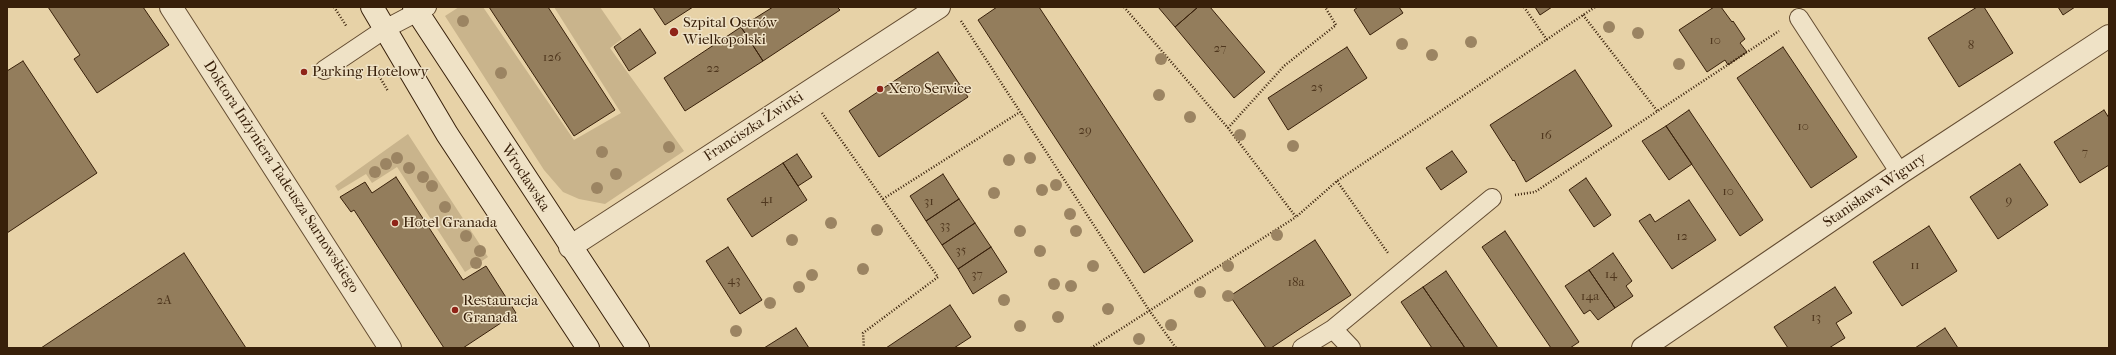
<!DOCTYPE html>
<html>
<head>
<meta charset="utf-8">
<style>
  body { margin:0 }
  #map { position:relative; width:2116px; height:355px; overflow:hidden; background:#e7d2a7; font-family:"IM FELL French Canon",serif }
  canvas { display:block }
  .frame { position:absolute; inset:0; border:8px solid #38200a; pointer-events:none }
</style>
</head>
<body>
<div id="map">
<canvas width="2116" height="355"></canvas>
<div class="frame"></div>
</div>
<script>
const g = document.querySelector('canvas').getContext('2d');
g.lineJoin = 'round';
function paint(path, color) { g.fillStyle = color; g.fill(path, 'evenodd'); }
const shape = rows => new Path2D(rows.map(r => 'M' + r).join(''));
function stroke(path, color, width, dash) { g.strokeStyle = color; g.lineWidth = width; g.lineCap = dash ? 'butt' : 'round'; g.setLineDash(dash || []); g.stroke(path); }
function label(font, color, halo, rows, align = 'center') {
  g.font = font + ' "IM FELL French Canon",serif'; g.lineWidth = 3; g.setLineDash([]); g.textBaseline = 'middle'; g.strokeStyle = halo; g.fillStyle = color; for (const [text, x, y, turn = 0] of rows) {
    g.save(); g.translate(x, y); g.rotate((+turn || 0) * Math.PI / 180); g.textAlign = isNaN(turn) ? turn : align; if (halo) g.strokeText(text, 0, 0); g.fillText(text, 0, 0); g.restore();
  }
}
const green = shape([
  [459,7,483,7,574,140,621,113,554,7,600,7,622,39,610,48,684,151,605,204,579,199,563,192,544,170,445,16],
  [408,134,488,257,465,272,397,167,372,183,366,174,338,191,335,186]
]);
const building = shape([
  [48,7,143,7,169,45,97,93,74,59,80,55,48,7],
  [489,7,548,7,615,110,574,136,489,7],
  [653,7,693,7,665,25,653,7],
  [773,7,837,7,840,10,763,61,741,27,773,7],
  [997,7,1039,7,1193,241,1144,273,978,20,997,7],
  [1158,7,1198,7,1175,27,1158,7],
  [1198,7,1210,7,1265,72,1234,98,1175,27,1198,7],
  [1358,7,1399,7,1403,13,1370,35,1354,10,1358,7],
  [1535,7,1552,7,1540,15,1535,7],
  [1714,7,1721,7,1732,22,1733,21,1745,39,1740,43,1747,52,1728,65,1725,60,1707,72,1679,30,1714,7],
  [1977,7,1984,7,2013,53,1959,87,1928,38,1977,7],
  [2058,7,2075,7,2063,15,2058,7],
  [741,27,763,61,685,111,664,78,741,27],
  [640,29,656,53,629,71,614,47,640,29],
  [1347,47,1367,78,1288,130,1268,98,1347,47],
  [1783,47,1857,157,1811,188,1737,78,1783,47],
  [938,52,968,97,879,157,849,111,938,52],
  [23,61,97,173,7,233,7,71,23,61],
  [1575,70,1612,126,1526,182,1514,160,1513,161,1490,125,1575,70],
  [1689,110,1763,220,1740,236,1666,126,1689,110],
  [2104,110,2109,118,2109,165,2080,183,2054,142,2104,110],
  [1666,126,1692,164,1669,180,1642,141,1666,126],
  [1452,151,1467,172,1441,190,1426,168,1452,151],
  [797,154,812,177,798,186,783,163,797,154],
  [783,163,807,200,752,237,727,199,783,163],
  [2020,164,2048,205,1998,239,1970,197,2020,164],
  [943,174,959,199,926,221,910,196,943,174],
  [396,177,463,280,486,266,516,313,463,348,444,348,354,210,351,212,340,197,365,182,372,193,396,177],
  [1586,178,1611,215,1594,227,1569,190,1586,178],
  [959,199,975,223,942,245,926,221,959,199],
  [1689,200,1716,240,1672,269,1639,221,1650,214,1655,222,1689,200],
  [975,223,991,247,958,269,942,245,975,223],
  [1929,226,1957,271,1902,306,1873,262,1929,226],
  [1505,231,1579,342,1570,348,1551,348,1482,247,1505,231],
  [1315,240,1351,295,1271,348,1266,348,1230,296,1315,240],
  [728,247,762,300,740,314,706,261,728,247],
  [991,247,1007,272,973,294,958,269,991,247],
  [184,253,246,348,41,348,184,253],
  [1613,253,1632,281,1626,286,1633,296,1615,308,1589,270,1613,253],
  [1589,270,1615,308,1598,320,1590,310,1584,314,1565,286,1589,270],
  [1446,271,1498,348,1465,348,1423,287,1446,271],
  [1423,287,1465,348,1432,348,1401,302,1423,287],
  [1835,287,1852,313,1836,323,1845,338,1829,348,1788,348,1774,327,1835,287],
  [950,305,971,337,954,348,886,348,950,305],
  [796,328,809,348,764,348,796,328],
  [1945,328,1958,348,1915,348,1945,328]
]);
const path = shape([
  [334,7,347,27],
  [1124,7,1228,128,1296,217,1337,181,1595,7],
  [1524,7,1547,40],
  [1583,15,1658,112],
  [961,21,1149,310,1176,348],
  [373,66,388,91],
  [822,113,938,277,863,333,864,348],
  [1228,128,1284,66,1336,25,1325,7],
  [1337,181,1388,253],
  [1515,195,1535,192,1779,31],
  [883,199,1020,112],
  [1091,348,1296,217]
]);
const service = shape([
  [1799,18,1900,173],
  [324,70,385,29,427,7],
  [1333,329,1492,198],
  [1302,348,1333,329,1351,348]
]);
const minor = shape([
  [171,7,390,348],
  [570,247,939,7],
  [1643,348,1900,173,2109,36]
]);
const secondary = shape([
  [372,7,447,134,588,348],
  [414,7,638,348]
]);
const trees = [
  [463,21],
  [1609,27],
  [1638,33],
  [1471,42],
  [1402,44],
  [1432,55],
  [1161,59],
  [1679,64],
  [501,73],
  [1159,95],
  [1190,117],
  [1240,135],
  [1293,146],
  [669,147],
  [602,152],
  [397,158],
  [1030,158],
  [1009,160],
  [386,164],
  [409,168],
  [375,172],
  [616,174],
  [423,177],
  [1056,185],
  [432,186],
  [597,188],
  [1042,190],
  [994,193],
  [445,207],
  [1070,214],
  [831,223],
  [877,230],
  [1020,231],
  [1076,231],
  [1277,235],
  [466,236],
  [792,240],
  [480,251],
  [1040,251],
  [476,263],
  [1093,266],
  [1228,266],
  [863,269],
  [812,275],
  [1054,284],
  [1071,286],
  [799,287],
  [1200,292],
  [1228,296],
  [1004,300],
  [770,303],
  [1108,309],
  [1058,317],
  [1171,325],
  [1020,326],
  [736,331],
  [1139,339]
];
const markers = [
  [674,32,5,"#8f2418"],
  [304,72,4,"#8f2418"],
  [880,89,4,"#8f2418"],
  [395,223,4,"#8f2418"],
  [455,310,4,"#8f2418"]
];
const numberNames = [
  ["10",1715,41],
  ["8",1971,46],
  ["27",1220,49],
  ["126",552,58],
  ["22",713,69],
  ["25",1317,88],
  ["10",1803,127],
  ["29",1085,131],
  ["16",1546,136],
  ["7",2085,153],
  ["10",1728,192],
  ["41",767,200],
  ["9",2009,201],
  ["31",929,202],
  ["33",945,226],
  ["12",1682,237],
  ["35",961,251],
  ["11",1915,266],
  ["37",977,275],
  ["14",1611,275],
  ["43",734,281],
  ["18a",1296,283],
  ["14a",1590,297],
  ["2A",164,301],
  ["13",1816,318]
];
const poiNames = [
  ["Szpital Ostrów",683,23],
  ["Wielkopolski",683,40],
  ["Parking Hotelowy",312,72],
  ["Xero Service",888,89],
  ["Hotel Granada",403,223],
  ["Restauracja",463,301],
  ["Granada",463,318]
];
const streetNames = [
  ["Franciszka Żwirki",754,127,-33],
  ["Doktora Inżyniera Tadeusza Sarnowskiego",281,177,57],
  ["Wrocławska",525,178,57],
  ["Stanisława Wigury",1875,191,-34]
];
paint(green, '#c9b48c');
paint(building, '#937d5c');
stroke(building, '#38200a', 1);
stroke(service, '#644c31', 20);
stroke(minor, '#644c31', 24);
stroke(secondary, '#38200a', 24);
stroke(path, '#38200a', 2.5, [1, 2]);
stroke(service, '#efe2c6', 18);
stroke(minor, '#efe2c6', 22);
stroke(secondary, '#efe2c6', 22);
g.fillStyle = '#9b8462';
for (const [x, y] of trees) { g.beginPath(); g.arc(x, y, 6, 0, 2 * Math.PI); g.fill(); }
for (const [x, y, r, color] of markers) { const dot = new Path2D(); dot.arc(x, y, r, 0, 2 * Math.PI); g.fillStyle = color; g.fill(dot); stroke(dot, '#efe2c6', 1.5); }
label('13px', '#4f371e', null, numberNames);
label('15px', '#38200a', '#efe2c6', poiNames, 'left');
label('15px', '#38200a', '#efe2c6', streetNames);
</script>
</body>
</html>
